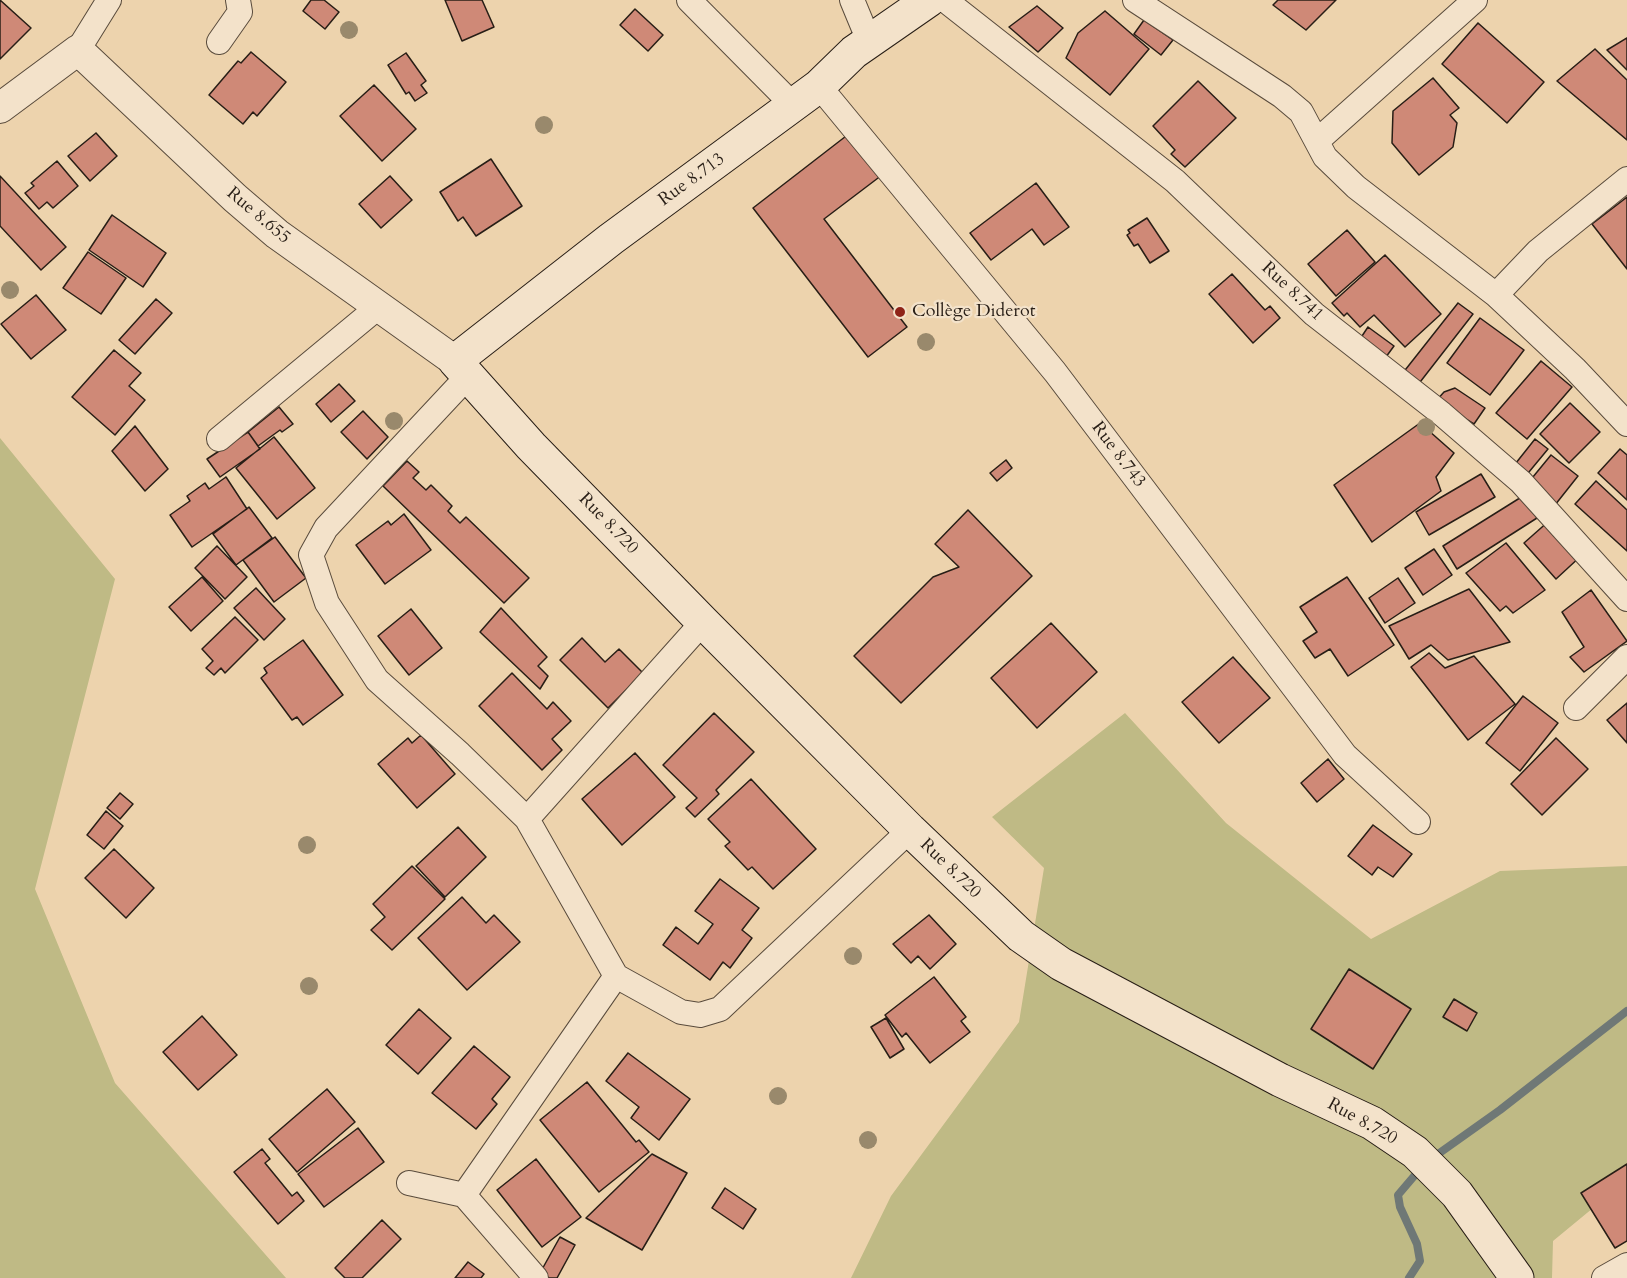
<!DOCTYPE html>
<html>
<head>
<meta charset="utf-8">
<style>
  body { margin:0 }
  canvas { display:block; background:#edd3ad }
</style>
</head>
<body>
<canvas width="1627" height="1278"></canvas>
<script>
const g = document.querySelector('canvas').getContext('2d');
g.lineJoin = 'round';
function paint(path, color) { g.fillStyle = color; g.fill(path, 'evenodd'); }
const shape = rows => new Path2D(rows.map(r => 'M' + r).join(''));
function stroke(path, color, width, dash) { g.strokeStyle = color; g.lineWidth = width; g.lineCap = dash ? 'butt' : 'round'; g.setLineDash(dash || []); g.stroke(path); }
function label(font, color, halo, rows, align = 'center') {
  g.font = font + ' Cardo,serif'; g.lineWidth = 4.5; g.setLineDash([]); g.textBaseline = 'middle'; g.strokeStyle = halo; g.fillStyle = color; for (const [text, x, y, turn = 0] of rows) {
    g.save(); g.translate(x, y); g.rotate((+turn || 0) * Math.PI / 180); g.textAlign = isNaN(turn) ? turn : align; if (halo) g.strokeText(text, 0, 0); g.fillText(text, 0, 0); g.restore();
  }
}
const green = shape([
  [0,438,115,579,35,889,115,1083,286,1278,0,1278],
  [1125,713,1226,823,1371,939,1500,871,1627,866,1627,1180,1553,1241,1552,1278,851,1278,891,1196,1019,1022,1044,868,992,817]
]);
const stream = shape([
  [1431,1159,1500,1110,1627,1011],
  [1409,1278,1420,1261,1417,1244,1400,1207,1398,1195,1421,1168]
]);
const building = shape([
  [0,0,31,28,0,59,0,0],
  [311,0,324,0,339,12,325,29,303,11,311,0],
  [445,0,482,0,494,27,462,41,445,0],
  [1278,0,1336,0,1306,30,1273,5,1278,0],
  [1037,6,1063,28,1038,52,1009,27,1037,6],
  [635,9,663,35,648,51,620,25,635,9],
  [1105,11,1149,49,1110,95,1066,58,1078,33,1105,11],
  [1144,20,1173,40,1161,55,1134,34,1144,20],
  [1478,23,1544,82,1507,123,1442,64,1478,23],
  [1627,38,1627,70,1607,50,1627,38],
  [1595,49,1627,80,1627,140,1557,81,1595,49],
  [251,52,286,82,257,116,253,112,243,124,209,95,238,61,241,63,251,52],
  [406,53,426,81,421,85,427,93,415,101,409,92,406,94,388,65,406,53],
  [1433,78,1459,108,1450,115,1457,123,1453,147,1419,175,1392,143,1393,111,1433,78],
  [1198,81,1236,118,1185,167,1171,154,1175,150,1153,126,1198,81],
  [374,85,416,129,382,161,340,116,374,85],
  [96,133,117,156,90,181,68,156,96,133],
  [850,133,882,175,824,219,907,327,868,357,753,208,850,133],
  [491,159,522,206,476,236,463,217,458,221,440,192,491,159],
  [57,161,78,186,53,208,47,202,39,209,25,193,34,186,31,183,57,161],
  [0,176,66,247,41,270,0,226,0,176],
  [390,176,412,200,381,228,359,204,390,176],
  [1036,183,1069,227,1044,245,1032,229,991,260,970,233,1036,183],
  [1627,197,1627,269,1592,224,1627,197],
  [112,215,166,253,143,287,89,250,112,215],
  [1147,218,1169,251,1150,263,1138,244,1134,246,1127,235,1130,233,1128,230,1147,218],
  [1347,230,1375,262,1336,296,1308,264,1347,230],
  [88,252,126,278,101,314,63,288,88,252],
  [1385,255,1441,314,1405,347,1374,315,1360,327,1347,313,1344,316,1332,303,1385,255],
  [1232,274,1265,310,1270,306,1280,318,1253,343,1209,294,1232,274],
  [36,295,66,330,31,359,1,324,36,295],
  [156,299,172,313,135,354,119,340,156,299],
  [1458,303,1473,314,1417,386,1402,374,1458,303],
  [1480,318,1524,350,1490,395,1447,363,1480,318],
  [1368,327,1394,346,1383,361,1358,342,1368,327],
  [114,350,141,373,129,386,145,400,115,435,72,397,114,350],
  [1541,361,1572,387,1527,439,1496,413,1541,361],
  [339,384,355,401,331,422,316,404,339,384],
  [1455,388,1485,408,1474,424,1436,401,1444,392,1455,388],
  [1570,403,1600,432,1569,463,1540,434,1570,403],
  [279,407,293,424,282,432,280,430,258,446,248,432,279,407],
  [363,411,388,437,367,459,341,432,363,411],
  [1420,423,1454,453,1436,477,1441,491,1372,542,1334,485,1420,423],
  [135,426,168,469,145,491,112,451,135,426],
  [248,432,260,449,220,477,207,459,248,432],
  [274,437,315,488,277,519,236,468,274,437],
  [1535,439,1548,449,1524,478,1512,468,1535,439],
  [1620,449,1627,455,1627,500,1598,473,1620,449],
  [1551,455,1578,476,1555,505,1528,483,1551,455],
  [1006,460,1012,468,997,481,990,473,1006,460],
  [407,461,419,472,413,478,426,490,431,485,452,506,448,511,460,523,466,517,529,578,504,603,383,486,407,461],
  [1481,474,1495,497,1429,535,1416,512,1481,474],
  [226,477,247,509,192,547,170,515,190,501,187,496,205,483,209,489,226,477],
  [1596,481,1627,510,1627,551,1575,504,1596,481],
  [1523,496,1537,518,1457,569,1443,546,1523,496],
  [249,507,272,538,236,565,213,534,249,507],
  [968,510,1032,576,901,703,854,656,933,577,959,567,935,544,968,510],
  [404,514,431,550,385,584,356,545,388,521,391,525,404,514],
  [1550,520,1582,555,1556,579,1524,543,1550,520],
  [275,537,306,578,274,602,243,560,275,537],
  [1506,543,1545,590,1513,613,1506,606,1500,611,1466,573,1506,543],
  [217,546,247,577,225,599,195,568,217,546],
  [1434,549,1452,575,1423,595,1405,568,1434,549],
  [202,577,223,601,191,631,169,607,202,577],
  [1347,577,1394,645,1348,676,1330,649,1315,658,1303,641,1317,632,1300,607,1347,577],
  [1398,578,1415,603,1385,623,1369,598,1398,578],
  [256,588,285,619,264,640,234,608,256,588],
  [1469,589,1510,642,1448,660,1431,645,1409,659,1389,626,1469,589],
  [1591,590,1627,641,1584,672,1570,657,1584,647,1562,612,1591,590],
  [501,608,547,657,538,666,548,676,540,689,480,632,501,608],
  [411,609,442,648,409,675,378,636,411,609],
  [235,617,258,640,225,673,221,668,214,675,206,668,213,661,202,649,235,617],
  [1051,623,1097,672,1037,728,991,678,1051,623],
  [582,638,605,662,619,649,643,673,608,708,560,660,582,638],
  [303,640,343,695,303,725,297,717,292,720,261,678,267,673,264,668,303,640],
  [1429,653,1445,668,1474,656,1515,704,1468,740,1411,667,1429,653],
  [1233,657,1270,698,1219,743,1182,702,1233,657],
  [512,673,547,709,553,702,571,721,552,739,562,750,542,770,479,706,512,673],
  [1523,696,1558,723,1520,771,1486,743,1523,696],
  [1627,703,1627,743,1607,720,1627,703],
  [714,713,754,752,716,790,719,794,695,817,686,808,697,798,663,765,714,713],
  [421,735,455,774,417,808,378,764,408,738,412,743,421,735],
  [1556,738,1588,769,1542,815,1511,784,1556,738],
  [635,753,675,797,622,845,582,799,635,753],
  [1328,759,1344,779,1317,802,1301,783,1328,759],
  [751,779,816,849,773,889,752,867,748,870,725,846,730,842,708,819,751,779],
  [120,793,133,804,120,819,107,808,120,793],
  [106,811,123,826,104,849,87,835,106,811],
  [1373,825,1412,854,1393,877,1378,867,1372,875,1348,856,1373,825],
  [458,827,486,857,445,897,416,866,458,827],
  [114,849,154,888,126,918,85,878,114,849],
  [412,866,445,899,392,950,371,930,385,917,373,904,412,866],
  [720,879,759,908,742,930,752,938,730,968,723,962,710,980,663,945,676,927,698,944,713,924,695,911,720,879],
  [462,897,486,923,494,915,520,942,467,990,418,938,462,897],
  [929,915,956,944,930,969,918,956,911,963,893,944,929,915],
  [1349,969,1411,1009,1373,1069,1311,1029,1349,969],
  [934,977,966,1017,961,1021,970,1032,930,1063,906,1033,902,1037,885,1015,934,977],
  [1454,999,1477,1013,1467,1031,1443,1017,1454,999],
  [419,1009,451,1038,418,1074,386,1045,419,1009],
  [202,1016,237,1055,198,1090,163,1052,202,1016],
  [886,1018,904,1049,890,1058,871,1027,886,1018],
  [474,1046,510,1077,492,1099,497,1104,476,1129,432,1093,474,1046],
  [628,1053,690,1099,659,1140,631,1118,639,1107,606,1081,628,1053],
  [587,1082,636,1142,639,1140,649,1152,599,1192,540,1120,587,1082],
  [327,1089,355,1122,297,1172,269,1139,327,1089],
  [358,1128,384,1162,324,1207,298,1174,358,1128],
  [262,1149,270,1159,265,1163,292,1196,297,1192,304,1201,278,1224,234,1172,262,1149],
  [652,1154,687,1173,642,1250,586,1218,652,1154],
  [536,1159,581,1217,542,1247,497,1190,536,1159],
  [1627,1164,1627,1241,1615,1248,1581,1193,1627,1164],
  [725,1188,756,1209,743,1229,712,1208,725,1188],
  [382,1220,401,1239,362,1278,345,1278,335,1268,382,1220],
  [560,1237,575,1245,557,1278,549,1278,540,1273,560,1237],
  [468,1262,484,1274,481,1278,455,1278,468,1262]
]);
const minor = shape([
  [689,0,793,105],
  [852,0,869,41],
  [945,0,1175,181,1314,314,1442,414,1521,482,1627,599],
  [1135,0,1282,96,1301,112,1325,157,1356,187,1496,295,1575,369,1627,424],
  [219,42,240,12,238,0],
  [78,50,109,0],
  [819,86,1055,372,1345,755,1418,822],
  [1317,141,1475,0],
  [1496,295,1538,251,1627,179],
  [469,375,326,528,311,555,327,603,377,680,460,754,527,819],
  [219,439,377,308],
  [703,622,527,819,616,976,681,1012,700,1015,720,1009,910,830],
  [1576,708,1627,657],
  [409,1183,464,1195],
  [536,1278,464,1195,616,976],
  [1604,1278,1627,1265]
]);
const tertiary = shape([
  [0,108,78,50,235,198,277,234,455,361]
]);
const secondary = shape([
  [929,0,854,52,819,86,611,239,455,361,531,446,703,622,910,830,1021,936,1061,964,1280,1080,1372,1123,1415,1152,1457,1194,1517,1278]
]);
const trees = [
  [349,30],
  [544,125],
  [10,290],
  [926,342],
  [394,421],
  [1426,427],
  [307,845],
  [853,956],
  [309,986],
  [778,1096],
  [868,1140]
];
const markers = [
  [900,312,6,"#8f2418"]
];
const streetNames = [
  ["Rue 8.713",692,180,-36],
  ["Rue 8.655",258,216,40],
  ["Rue 8.741",1292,292,43],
  ["Rue 8.743",1118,455,53],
  ["Rue 8.720",608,524,46],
  ["Rue 8.720",950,869,44],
  ["Rue 8.720",1362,1122,29]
];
const poiNames = [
  ["Collège Diderot",912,312]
];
paint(green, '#bfba85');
stroke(stream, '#6f7876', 8);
paint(building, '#cf8977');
stroke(building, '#281e16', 1.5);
stroke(minor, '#594b3c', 26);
stroke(tertiary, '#594b3c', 32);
stroke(secondary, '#281e16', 35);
stroke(minor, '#f3e2ca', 24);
stroke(tertiary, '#f3e2ca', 30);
stroke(secondary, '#f3e2ca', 33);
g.fillStyle = '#99896c';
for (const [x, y] of trees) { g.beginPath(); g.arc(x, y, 9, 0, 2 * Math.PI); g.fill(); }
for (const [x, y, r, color] of markers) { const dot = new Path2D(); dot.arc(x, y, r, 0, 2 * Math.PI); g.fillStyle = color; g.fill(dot); stroke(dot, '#f3e2ca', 2); }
label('18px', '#281e16', '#f3e2ca', streetNames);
label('18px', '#281e16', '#f3e2ca', poiNames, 'left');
</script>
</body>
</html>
